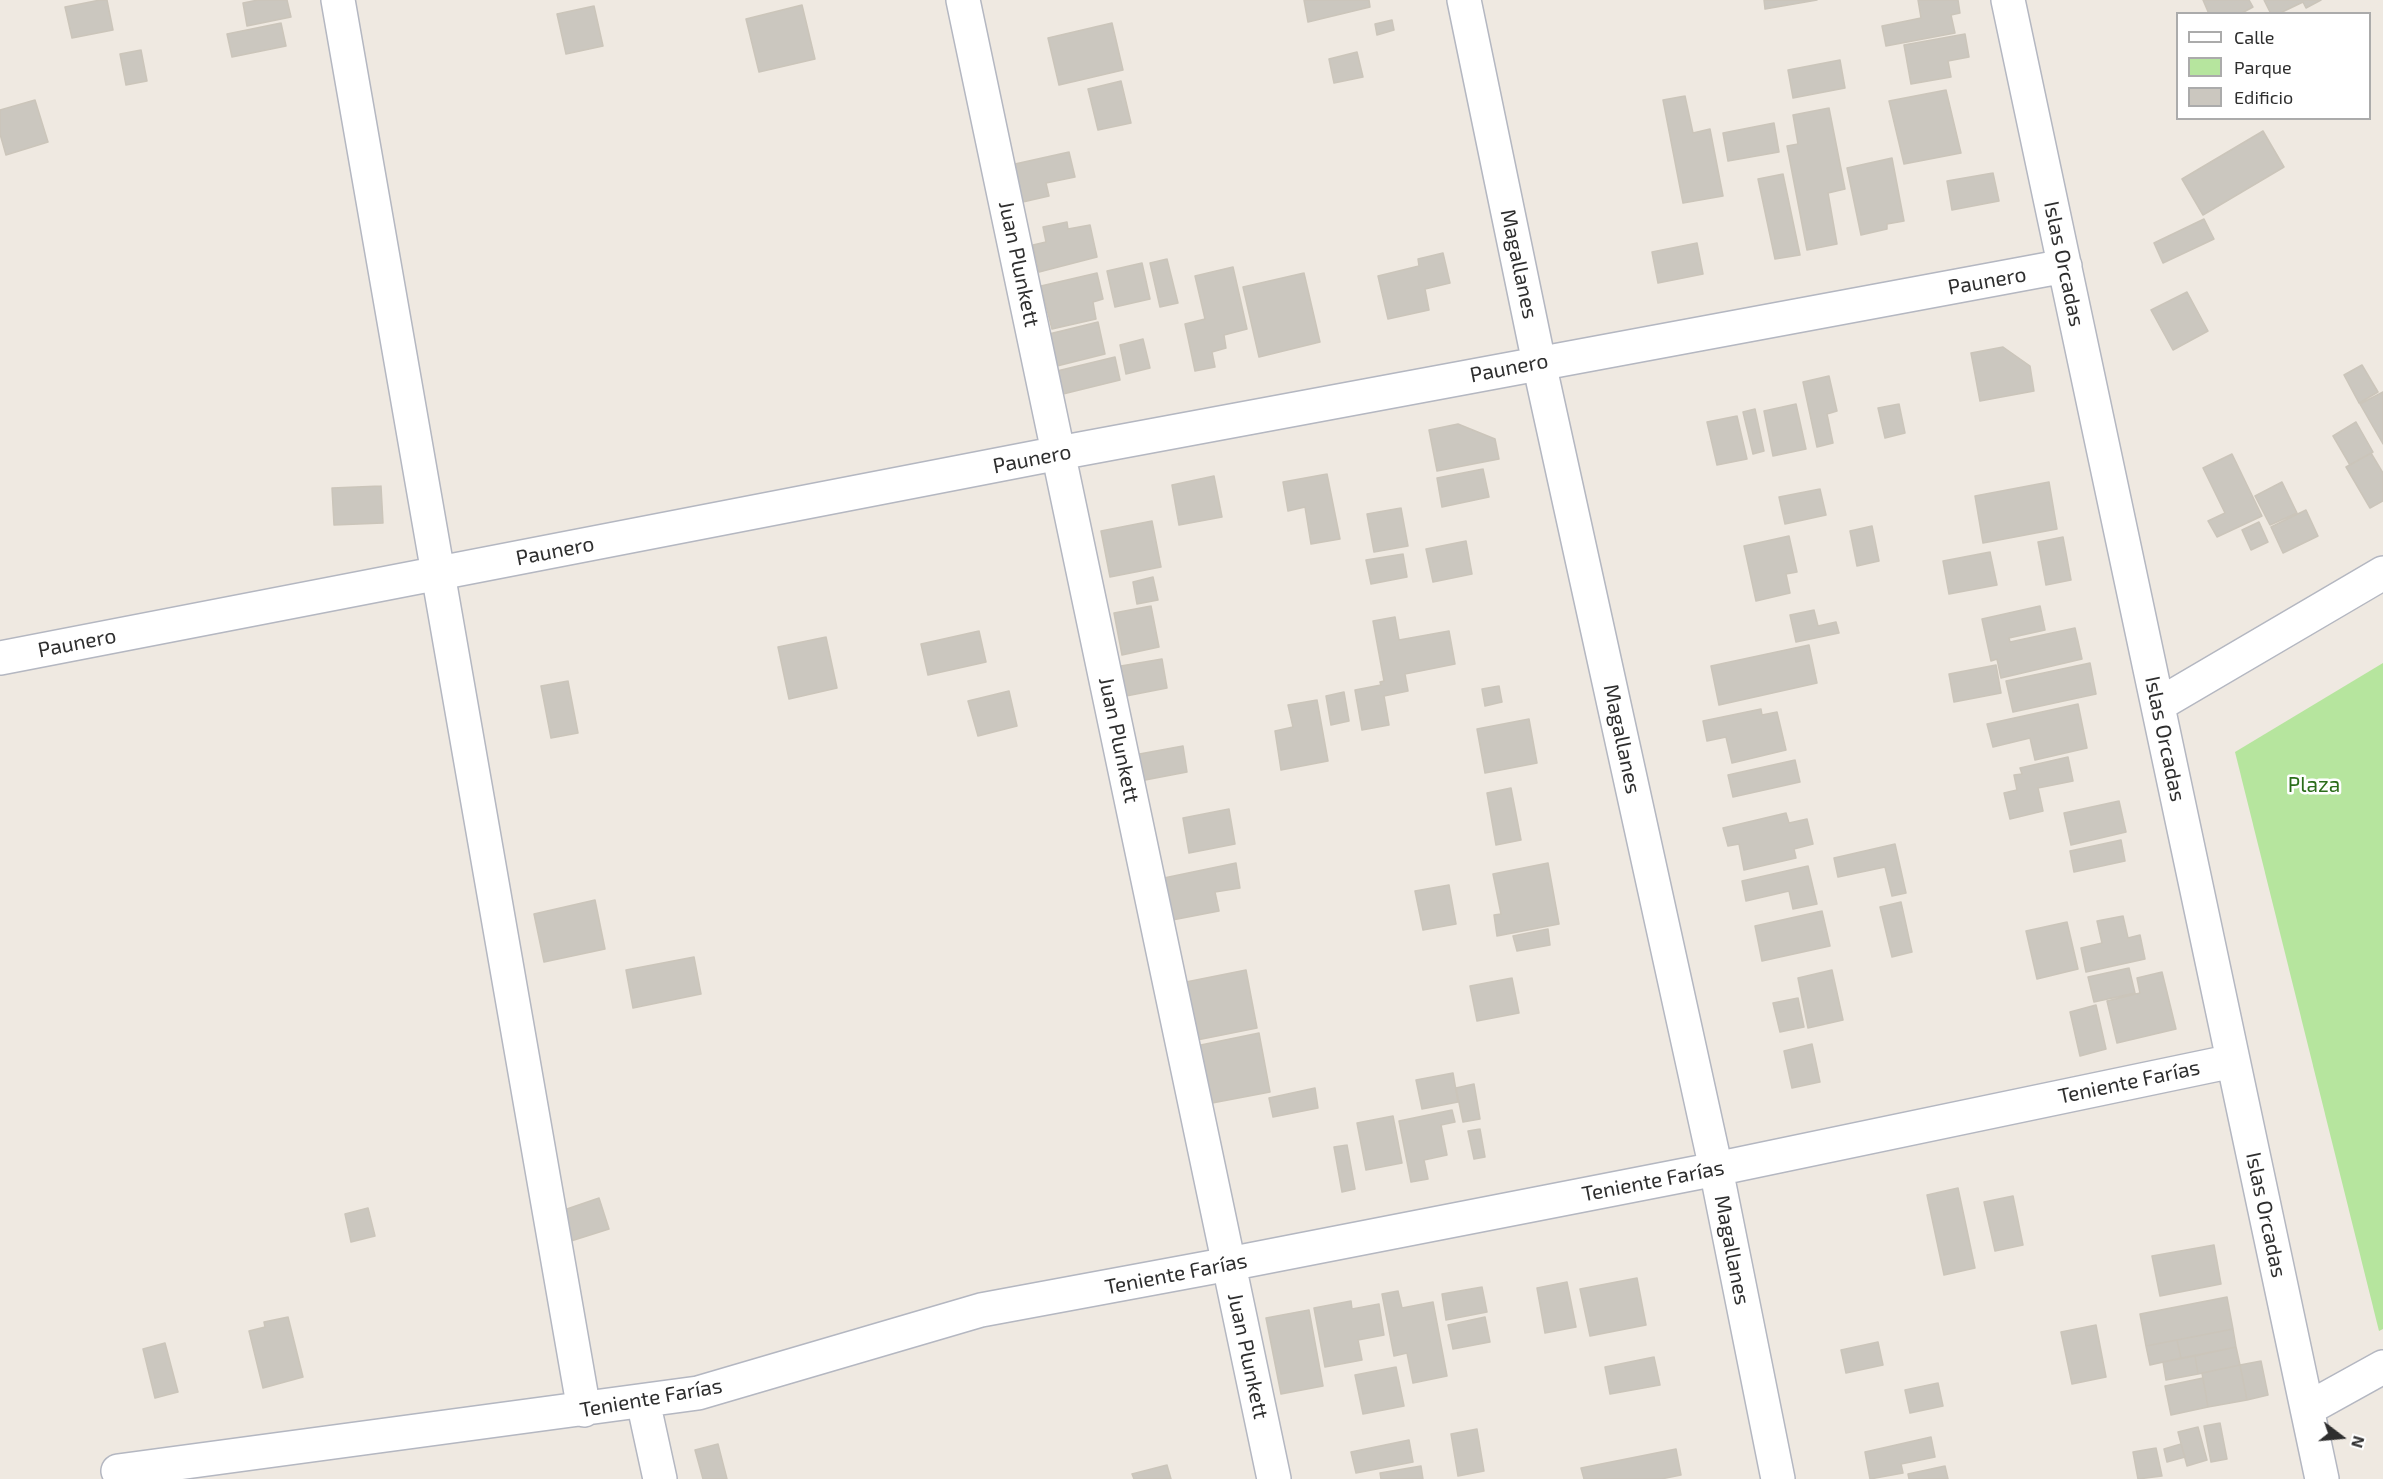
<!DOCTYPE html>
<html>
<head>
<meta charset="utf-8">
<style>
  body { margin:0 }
  #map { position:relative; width:2383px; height:1479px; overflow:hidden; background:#efe9e1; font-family:"Exo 2",sans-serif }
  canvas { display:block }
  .legend { position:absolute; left:2176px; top:12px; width:195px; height:108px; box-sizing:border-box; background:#fff; border:2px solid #ababab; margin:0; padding:8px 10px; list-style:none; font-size:18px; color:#2e2e2e }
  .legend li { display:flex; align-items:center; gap:12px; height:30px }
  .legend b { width:30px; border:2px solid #ababab }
  .north { position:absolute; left:2311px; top:1407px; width:60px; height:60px; -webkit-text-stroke:4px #fff; paint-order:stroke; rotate:106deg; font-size:16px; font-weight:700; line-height:24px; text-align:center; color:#2e2e2e }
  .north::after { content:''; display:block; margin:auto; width:21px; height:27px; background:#2e2e2e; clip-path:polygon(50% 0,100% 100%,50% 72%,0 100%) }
</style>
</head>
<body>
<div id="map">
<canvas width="2383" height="1479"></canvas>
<ul class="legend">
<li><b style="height:8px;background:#fff"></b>Calle</li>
<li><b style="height:16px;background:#b6e59e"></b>Parque</li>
<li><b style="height:16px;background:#cbc7bf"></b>Edificio</li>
</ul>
<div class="north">N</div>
</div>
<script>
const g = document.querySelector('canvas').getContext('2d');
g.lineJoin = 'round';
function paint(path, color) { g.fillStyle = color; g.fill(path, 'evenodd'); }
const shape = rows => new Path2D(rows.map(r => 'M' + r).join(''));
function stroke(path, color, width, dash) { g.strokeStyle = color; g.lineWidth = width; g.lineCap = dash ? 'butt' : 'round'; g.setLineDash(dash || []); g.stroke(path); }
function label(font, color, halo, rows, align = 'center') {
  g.font = font + ' "Exo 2",sans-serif'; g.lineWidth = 5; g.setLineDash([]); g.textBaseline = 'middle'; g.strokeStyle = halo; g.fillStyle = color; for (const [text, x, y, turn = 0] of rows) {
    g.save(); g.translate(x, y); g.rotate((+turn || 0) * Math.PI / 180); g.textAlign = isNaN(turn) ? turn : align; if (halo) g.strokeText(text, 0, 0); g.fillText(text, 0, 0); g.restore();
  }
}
const green = shape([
  [2383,663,2383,1329,2379,1331,2235,752]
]);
const building = shape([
  [100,0,107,0,113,30,72,38,65,7,100,0],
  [258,0,287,0,291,17,247,26,243,3,258,0],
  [1304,0,1369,0,1370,7,1308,22,1304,0],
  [1764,0,1817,0,1765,9,1764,0],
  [1918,0,1958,0,1960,13,1951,15,1955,33,1886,46,1882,26,1921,18,1918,0],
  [2203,0,2249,0,2253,7,2240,14,2209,14,2203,0],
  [2264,0,2321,0,2306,8,2303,2,2278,14,2271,14,2264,0],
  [802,5,815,59,759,72,746,19,802,5],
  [594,6,603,46,566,54,557,14,594,6],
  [1392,20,1394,30,1377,35,1375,24,1392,20],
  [281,23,286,46,232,57,227,34,281,23],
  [1112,23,1123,70,1059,85,1048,38,1112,23],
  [1965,34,1969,57,1948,61,1951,77,1911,84,1904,45,1965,34],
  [141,50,147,81,126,85,120,54,141,50],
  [1357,52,1363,77,1334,83,1329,59,1357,52],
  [1840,60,1845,88,1793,98,1788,70,1840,60],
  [1121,81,1131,123,1098,130,1088,89,1121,81],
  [1946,90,1961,153,1904,164,1889,101,1946,90],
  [1685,96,1693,133,1710,129,1723,196,1683,203,1663,100,1685,96],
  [35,100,48,142,6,155,0,134,0,110,35,100],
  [1829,108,1845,189,1828,193,1837,244,1807,250,1787,146,1798,144,1793,115,1829,108],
  [1774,123,1779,152,1728,161,1723,133,1774,123],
  [2263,131,2284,167,2203,215,2182,179,2263,131],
  [1069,152,1075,177,1046,183,1049,196,1014,204,1006,166,1069,152],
  [1892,158,1904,221,1887,224,1887,229,1861,235,1847,168,1892,158],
  [1993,173,1999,201,1952,210,1947,181,1993,173],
  [1783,174,1800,255,1775,259,1758,179,1783,174],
  [2204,219,2214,239,2163,263,2154,243,2204,219],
  [1067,222,1068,229,1090,225,1097,257,1039,272,1033,245,1046,242,1043,227,1067,222],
  [1697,243,1703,274,1658,283,1652,252,1697,243],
  [1443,253,1450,283,1425,289,1429,310,1388,319,1378,276,1419,266,1418,259,1443,253],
  [1167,259,1178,303,1160,307,1150,263,1167,259],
  [1142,263,1150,299,1115,307,1107,271,1142,263],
  [1233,267,1247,329,1224,335,1226,348,1212,352,1215,367,1195,371,1185,324,1205,319,1195,276,1233,267],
  [1097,273,1103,299,1093,302,1096,319,1052,329,1041,286,1097,273],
  [1304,273,1320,342,1259,357,1243,287,1304,273],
  [2187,292,2208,331,2173,350,2151,310,2187,292],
  [1098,322,1105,354,1057,366,1049,334,1098,322],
  [1143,339,1150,368,1126,374,1120,345,1143,339],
  [2003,347,2030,366,2034,391,1980,401,1971,353,2003,347],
  [1115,357,1120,380,1063,394,1057,371,1115,357],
  [2362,365,2378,392,2359,403,2344,375,2362,365],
  [1829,376,1837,411,1827,414,1833,443,1817,447,1803,382,1829,376],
  [2383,392,2383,444,2360,404,2383,392],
  [1796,404,1806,449,1773,456,1764,411,1796,404],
  [1899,404,1905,433,1885,438,1878,408,1899,404],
  [1755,409,1764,451,1753,454,1743,412,1755,409],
  [1737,416,1747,459,1717,465,1707,422,1737,416],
  [2356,422,2373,452,2350,465,2333,436,2356,422],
  [1458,424,1495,439,1499,459,1437,471,1429,430,1458,424],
  [2371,453,2383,473,2383,501,2370,508,2346,467,2371,453],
  [2232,454,2262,516,2217,537,2208,521,2225,513,2203,468,2232,454],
  [1483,469,1489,497,1442,507,1437,478,1483,469],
  [1327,474,1340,539,1311,544,1305,507,1288,511,1283,482,1327,474],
  [1214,476,1222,517,1179,525,1172,485,1214,476],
  [2049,482,2057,529,1983,543,1975,496,2049,482],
  [2282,482,2297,513,2270,525,2255,496,2282,482],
  [381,486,383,523,334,525,332,488,381,486],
  [1820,489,1826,515,1785,524,1779,497,1820,489],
  [1401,508,1408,546,1374,552,1367,514,1401,508],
  [2306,510,2318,536,2283,553,2271,527,2306,510],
  [1152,521,1161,567,1110,577,1101,531,1152,521],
  [2259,522,2268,542,2251,550,2242,530,2259,522],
  [1872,526,1879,561,1857,566,1850,531,1872,526],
  [1789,536,1797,572,1786,574,1790,593,1756,601,1744,546,1789,536],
  [2063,537,2071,580,2046,585,2038,542,2063,537],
  [1466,541,1472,574,1433,582,1426,549,1466,541],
  [1990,552,1997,585,1949,594,1943,561,1990,552],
  [1403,554,1407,577,1371,584,1366,560,1403,554],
  [1153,577,1158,600,1137,604,1133,582,1153,577],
  [1151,606,1159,647,1122,655,1114,613,1151,606],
  [2040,606,2045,630,2009,638,2010,642,2075,628,2082,659,2001,678,1997,659,1991,661,1982,619,2040,606],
  [1814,610,1818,626,1836,622,1839,633,1796,642,1790,615,1814,610],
  [1395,617,1399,640,1449,631,1455,664,1405,674,1408,691,1384,696,1389,725,1362,730,1355,690,1381,685,1380,682,1384,681,1373,621,1395,617],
  [979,631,986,662,928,675,921,644,979,631],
  [826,637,837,688,789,699,778,647,826,637],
  [1809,645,1817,683,1719,705,1711,666,1809,645],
  [1162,659,1167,688,1121,697,1115,667,1162,659],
  [2090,663,2096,694,2013,712,2006,681,2090,663],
  [1996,665,2001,693,1954,702,1949,674,1996,665],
  [568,681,578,733,551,738,541,686,568,681],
  [1499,686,1502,702,1485,706,1482,689,1499,686],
  [1009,691,1017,726,978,736,968,701,1009,691],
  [1344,692,1349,721,1331,725,1326,696,1344,692],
  [1317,700,1328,761,1281,770,1275,731,1293,727,1288,705,1317,700],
  [2078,704,2087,748,2035,760,2030,738,1993,747,1987,724,2078,704],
  [1761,709,1762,715,1777,712,1786,750,1732,763,1726,737,1707,741,1703,721,1761,709],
  [1529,719,1537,763,1485,773,1477,729,1529,719],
  [1183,746,1187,772,1140,781,1134,755,1183,746],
  [2068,757,2073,781,2038,788,2043,811,2010,819,2004,793,2017,790,2014,775,2022,774,2020,768,2068,757],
  [1795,760,1800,782,1733,797,1728,775,1795,760],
  [1511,788,1521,840,1496,845,1487,793,1511,788],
  [2119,801,2126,832,2071,845,2064,813,2119,801],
  [1229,809,1235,844,1189,853,1183,818,1229,809],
  [1786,813,1789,823,1807,819,1813,844,1794,849,1796,858,1744,870,1739,844,1728,846,1723,828,1786,813],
  [2121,840,2125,861,2074,872,2070,851,2121,840],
  [1895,844,1906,893,1892,896,1885,867,1838,877,1834,858,1895,844],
  [1236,863,1240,888,1215,892,1219,911,1162,922,1164,878,1236,863],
  [1548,863,1559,924,1497,936,1494,915,1501,914,1493,874,1548,863],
  [1808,866,1817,904,1793,909,1789,891,1746,901,1742,881,1808,866],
  [1449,885,1456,924,1423,930,1415,891,1449,885],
  [595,900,605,949,544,962,534,914,595,900],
  [1901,902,1912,952,1892,957,1880,907,1901,902],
  [1822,911,1830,946,1762,961,1755,926,1822,911],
  [2123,916,2128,938,2140,935,2145,959,2086,972,2081,948,2102,943,2097,921,2123,916],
  [2067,922,2078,969,2037,979,2026,931,2067,922],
  [1548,929,1550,945,1517,951,1513,936,1548,929],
  [694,957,701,994,633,1008,626,970,694,957],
  [2129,968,2135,993,2094,1002,2088,977,2129,968],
  [1246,970,1257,1028,1197,1040,1186,982,1246,970],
  [1832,970,1843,1020,1808,1028,1798,978,1832,970],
  [2162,972,2176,1029,2117,1043,2107,1001,2140,993,2137,978,2162,972],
  [1512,978,1519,1013,1477,1021,1470,986,1512,978],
  [1798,998,1804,1027,1780,1032,1773,1003,1798,998],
  [2096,1005,2106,1049,2080,1056,2070,1012,2096,1005],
  [1259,1033,1270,1092,1207,1104,1196,1046,1259,1033],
  [1812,1044,1820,1082,1792,1088,1784,1051,1812,1044],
  [1453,1073,1458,1102,1422,1109,1416,1080,1453,1073],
  [1474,1084,1480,1119,1463,1122,1456,1088,1474,1084],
  [1315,1088,1318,1108,1273,1117,1269,1098,1315,1088],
  [1452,1110,1455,1122,1441,1125,1447,1155,1424,1160,1428,1179,1411,1182,1399,1121,1452,1110],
  [1393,1116,1402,1163,1366,1170,1357,1123,1393,1116],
  [1480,1129,1485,1157,1474,1159,1468,1131,1480,1129],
  [1347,1145,1355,1189,1342,1192,1334,1147,1347,1145],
  [1958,1188,1975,1268,1944,1275,1927,1195,1958,1188],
  [2013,1196,2023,1245,1995,1251,1984,1202,2013,1196],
  [599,1198,609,1229,571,1241,561,1211,599,1198],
  [368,1208,375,1236,351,1242,345,1214,368,1208],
  [2214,1245,2221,1284,2160,1296,2152,1256,2214,1245],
  [1637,1278,1646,1325,1590,1336,1580,1289,1637,1278],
  [1567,1282,1576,1327,1545,1333,1537,1288,1567,1282],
  [1482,1287,1487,1312,1446,1320,1442,1294,1482,1287],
  [1398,1291,1402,1308,1433,1302,1447,1376,1413,1383,1407,1353,1394,1356,1382,1294,1398,1291],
  [2227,1297,2233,1329,2146,1346,2140,1314,2227,1297],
  [1351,1301,1352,1309,1379,1304,1384,1335,1358,1340,1362,1360,1325,1367,1314,1308,1351,1301],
  [1309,1310,1323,1386,1281,1394,1266,1318,1309,1310],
  [288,1317,303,1377,263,1388,249,1331,265,1327,264,1322,288,1317],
  [1485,1317,1490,1342,1453,1349,1448,1325,1485,1317],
  [2096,1325,2106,1377,2072,1384,2061,1332,2096,1325],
  [2233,1329,2236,1347,2181,1358,2177,1340,2233,1329],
  [2177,1340,2181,1358,2150,1365,2146,1346,2177,1340],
  [1878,1342,1883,1365,1846,1373,1841,1350,1878,1342],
  [165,1343,178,1392,155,1398,143,1349,165,1343],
  [2236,1347,2240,1365,2198,1374,2195,1356,2236,1347],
  [2195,1356,2198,1374,2166,1380,2163,1362,2195,1356],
  [1654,1357,1660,1385,1610,1394,1605,1367,1654,1357],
  [2261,1361,2268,1395,2247,1400,2240,1365,2261,1361],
  [2240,1365,2247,1400,2208,1407,2202,1373,2240,1365],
  [1396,1367,1404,1406,1363,1414,1355,1375,1396,1367],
  [2203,1378,2208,1407,2171,1415,2165,1386,2203,1378],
  [1938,1383,1943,1406,1910,1413,1905,1390,1938,1383],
  [2220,1423,2227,1459,2211,1462,2204,1426,2220,1423],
  [2198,1427,2207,1460,2187,1466,2178,1432,2198,1427],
  [1477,1429,1484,1471,1458,1476,1451,1434,1477,1429],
  [1931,1437,1935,1457,1901,1464,1903,1473,1870,1479,1865,1452,1931,1437],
  [1409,1440,1413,1462,1356,1473,1351,1452,1409,1440],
  [718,1444,727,1479,703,1479,695,1450,718,1444],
  [2181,1444,2185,1457,2167,1462,2164,1449,2181,1444],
  [2156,1448,2162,1476,2138,1479,2133,1452,2156,1448],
  [1676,1449,1681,1475,1661,1479,1584,1479,1581,1468,1676,1449],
  [1167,1465,1171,1479,1134,1479,1132,1474,1167,1465],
  [1421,1466,1423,1479,1381,1479,1380,1473,1421,1466],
  [1945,1466,1948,1479,1909,1479,1908,1474,1945,1466]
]);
const minor = shape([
  [338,0,584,1410],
  [963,0,1274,1479],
  [1464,0,1539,363,1716,1169,1778,1479],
  [2008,0,2322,1479],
  [0,658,1059,453,2065,266],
  [2158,705,2383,573],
  [643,1401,660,1479],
  [2307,1409,2383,1367],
  [118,1471,698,1393,981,1310,1229,1264,1716,1169,2233,1061]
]);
const streetNames = [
  ["Juan Plunkett",1019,264,78],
  ["Magallanes",1519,264,78],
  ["Islas Orcadas",2064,264,78],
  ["Paunero",1987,281,-10],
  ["Paunero",1509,368,-11],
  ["Paunero",1032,459,-11],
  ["Paunero",555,551,-11],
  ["Paunero",77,643,-11],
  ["Magallanes",1622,739,78],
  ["Islas Orcadas",2165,739,78],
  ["Juan Plunkett",1119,740,78],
  ["Teniente Farías",2129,1082,-12],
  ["Teniente Farías",1653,1181,-11],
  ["Islas Orcadas",2266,1215,78],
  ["Magallanes",1732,1250,79],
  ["Teniente Farías",1176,1274,-11],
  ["Juan Plunkett",1248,1356,78],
  ["Teniente Farías",651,1398,-10]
];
const parkNames = [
  ["Plaza",2314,785]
];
paint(green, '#b6e59e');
paint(building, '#cbc7bf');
stroke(building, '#cbc5ba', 1.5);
stroke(minor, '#b4b7c1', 36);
stroke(minor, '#fff', 33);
label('21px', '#2e2e2e', '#fff', streetNames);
label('21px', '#2c6e1b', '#fff', parkNames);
</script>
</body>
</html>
